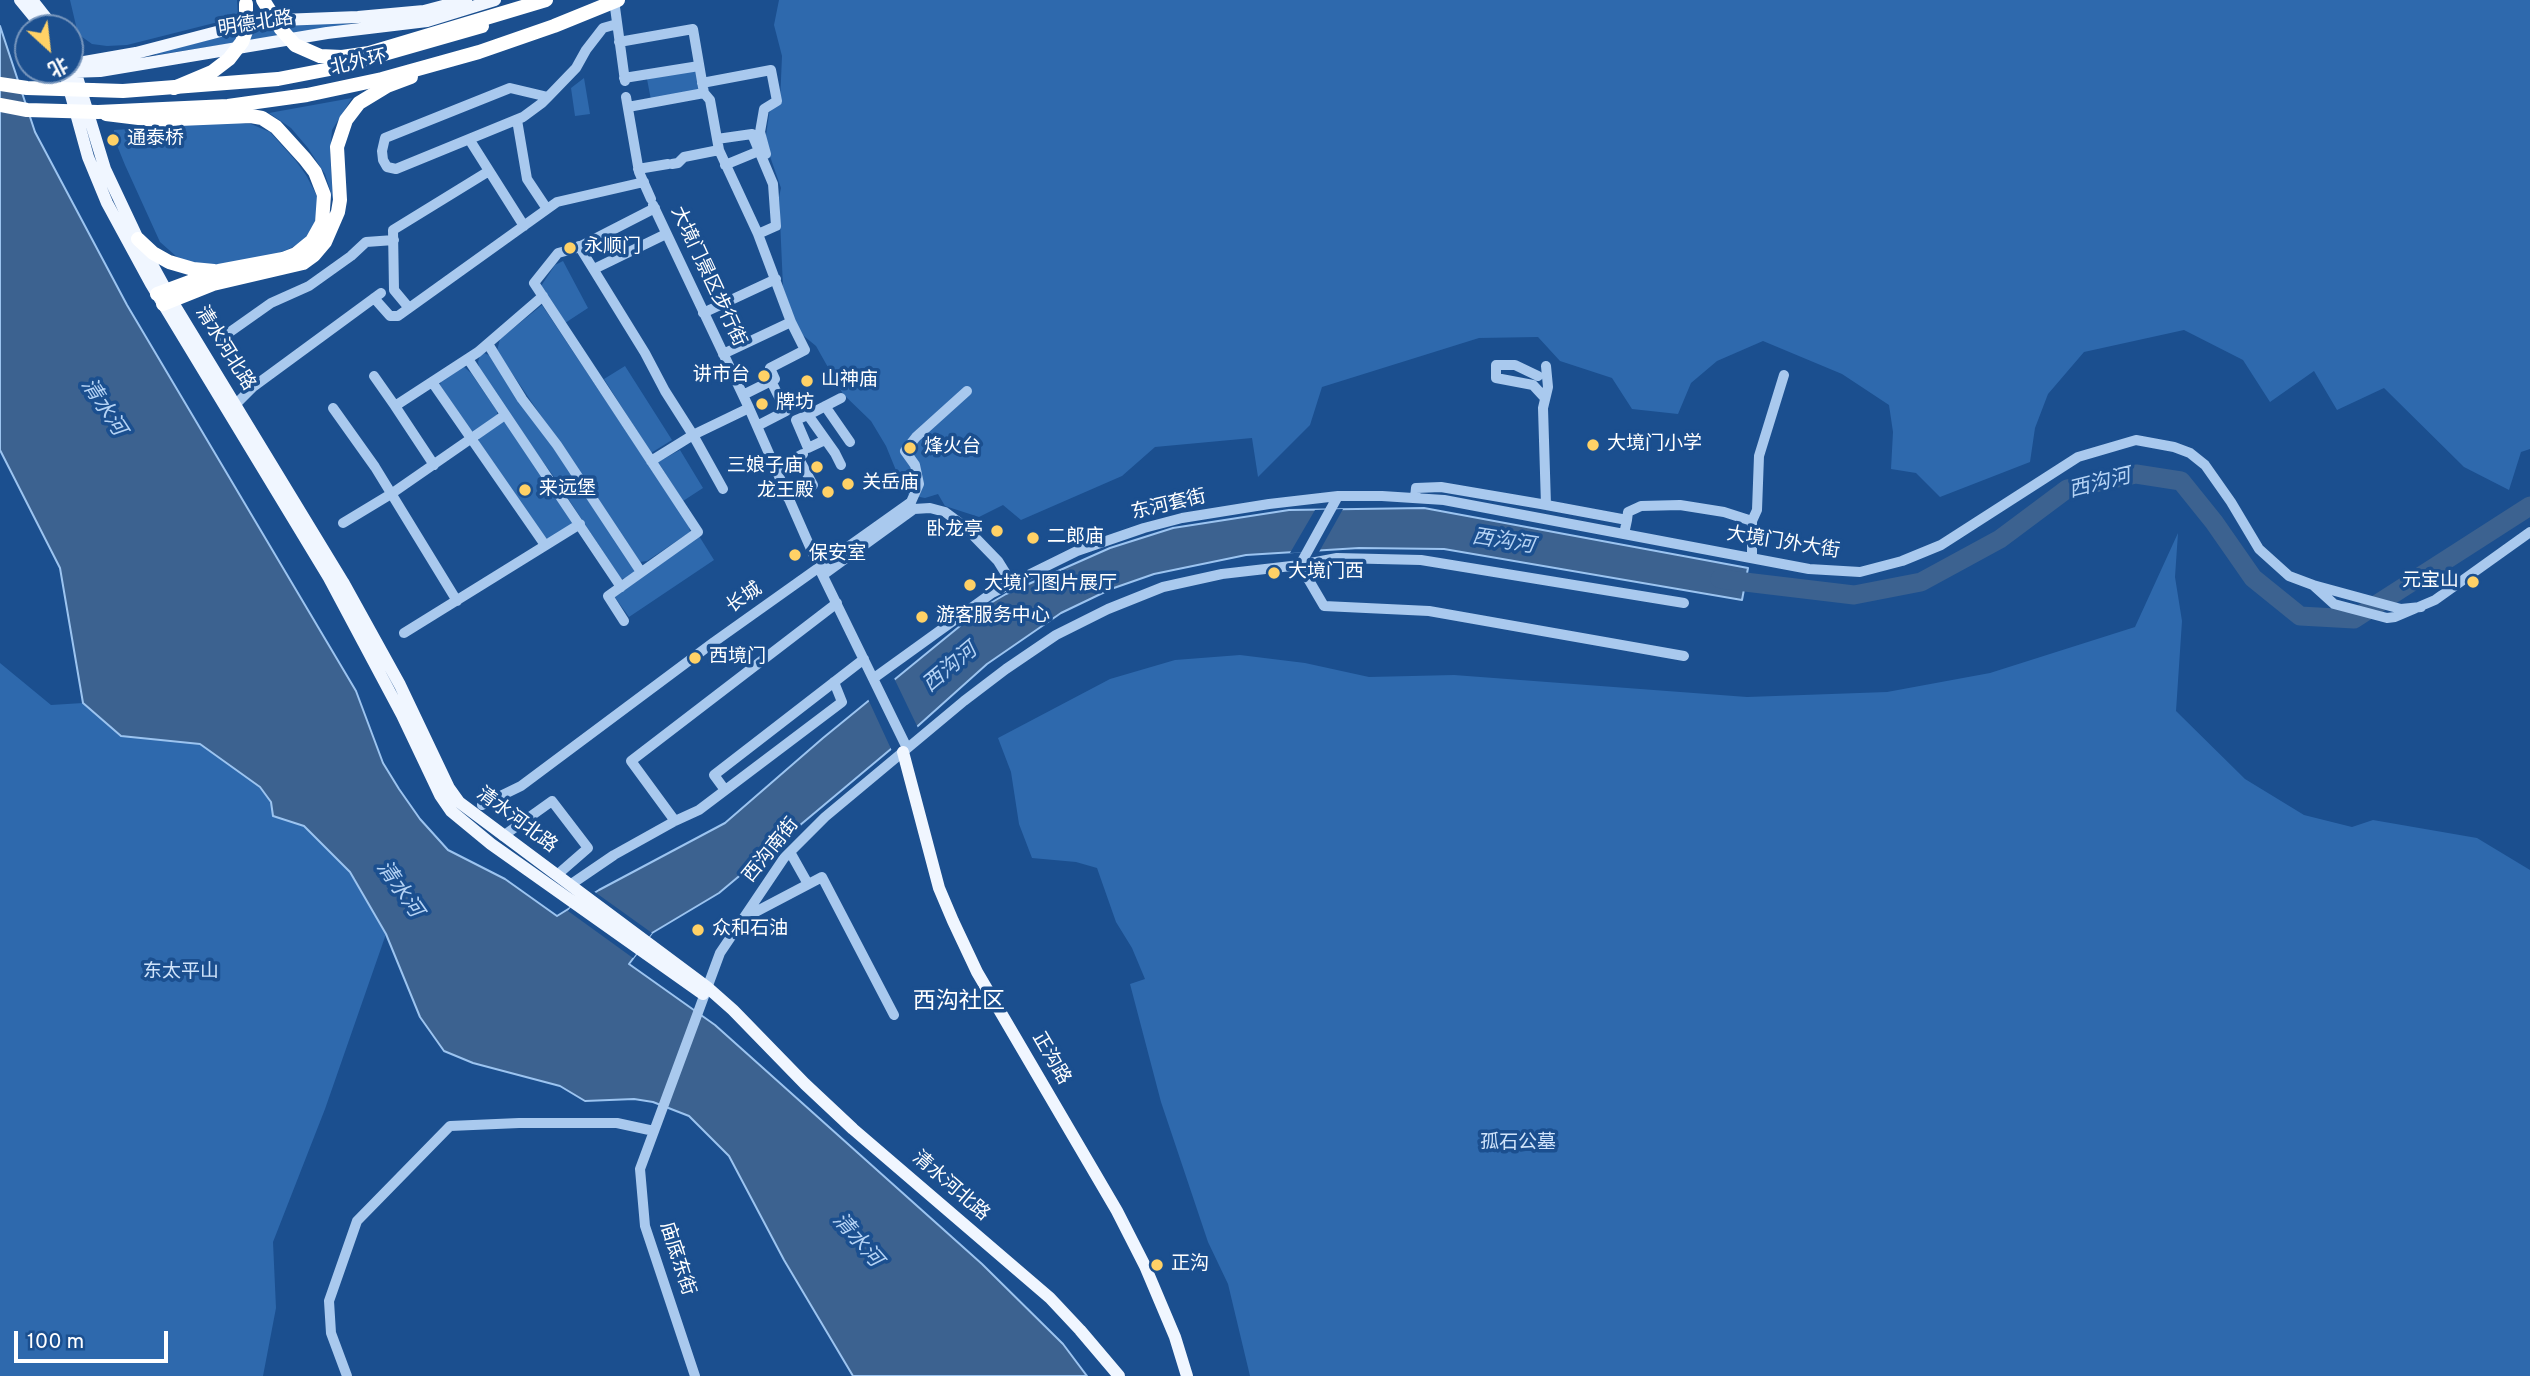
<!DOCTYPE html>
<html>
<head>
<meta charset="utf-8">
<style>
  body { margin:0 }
  #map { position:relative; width:2530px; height:1376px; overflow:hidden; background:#1b4f8f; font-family:Overpass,"Noto Sans SC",sans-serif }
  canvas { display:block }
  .north { position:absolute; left:14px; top:14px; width:70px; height:70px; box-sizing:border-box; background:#1b4f8f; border:2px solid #7695bc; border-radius:50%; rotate:153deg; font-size:19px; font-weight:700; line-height:28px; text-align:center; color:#fff }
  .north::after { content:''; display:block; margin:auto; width:24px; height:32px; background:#ffd166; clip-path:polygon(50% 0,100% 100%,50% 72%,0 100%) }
  .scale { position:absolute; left:14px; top:1331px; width:154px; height:32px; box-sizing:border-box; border:4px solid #fff; border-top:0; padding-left:9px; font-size:21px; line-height:24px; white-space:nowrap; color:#fff; -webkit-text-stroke:5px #1b4f8f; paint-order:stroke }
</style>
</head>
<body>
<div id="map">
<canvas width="2530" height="1376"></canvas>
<div class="north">北</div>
<div class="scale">100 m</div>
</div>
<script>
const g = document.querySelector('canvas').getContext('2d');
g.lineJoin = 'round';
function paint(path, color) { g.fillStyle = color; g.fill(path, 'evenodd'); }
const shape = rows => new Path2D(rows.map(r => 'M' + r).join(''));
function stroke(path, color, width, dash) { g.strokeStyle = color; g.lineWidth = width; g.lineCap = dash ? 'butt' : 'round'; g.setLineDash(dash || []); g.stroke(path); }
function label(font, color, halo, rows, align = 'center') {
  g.font = font + ' Overpass,"Noto Sans SC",sans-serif'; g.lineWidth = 7; g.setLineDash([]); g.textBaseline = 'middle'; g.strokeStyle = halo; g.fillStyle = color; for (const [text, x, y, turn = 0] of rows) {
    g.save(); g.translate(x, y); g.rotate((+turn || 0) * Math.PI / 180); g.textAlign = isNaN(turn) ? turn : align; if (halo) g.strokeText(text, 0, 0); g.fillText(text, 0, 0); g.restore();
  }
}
const green = shape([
  [70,0,237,0,238,17,127,45,107,46,92,44,78,34],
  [779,0,2530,0,2530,449,2521,452,2509,490,2464,467,2384,388,2337,410,2314,371,2270,402,2243,360,2184,330,2084,352,2048,394,2035,428,2030,462,1940,497,1916,473,1891,469,1893,432,1889,405,1842,374,1763,341,1717,361,1691,383,1678,414,1632,409,1612,378,1560,361,1538,337,1479,338,1322,387,1310,425,1258,477,1252,438,1155,447,1122,476,1021,520,1003,505,979,517,945,506,938,494,925,498,909,495,902,485,886,446,871,421,843,394,816,346,799,332,783,287,779,197,781,188,765,142,770,108,780,102,782,56,774,25],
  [294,23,354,24,156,55,155,53,263,27],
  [697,70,701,91,651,100,647,79],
  [584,78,590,114,575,116,571,88],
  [352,98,332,130,330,154,333,199,325,174,308,148,291,128,269,113],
  [229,122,251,124,270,132,296,161,306,175,317,196,318,212,313,228,304,240,291,248,271,256,215,266,196,265,177,257,160,242,125,165,114,138,114,130],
  [563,261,588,308,565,323,541,286,555,265],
  [542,305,689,526,690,532,647,561,640,562,497,351,500,339],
  [484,353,491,356,635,568,634,573,626,578,621,579,554,477,499,401,480,371,478,362,480,355],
  [463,366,471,373,497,411,497,417,475,432,471,431,440,385,441,381],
  [625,366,672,440,651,453,604,379],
  [501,422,506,422,572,518,572,525,549,539,544,537,479,442,479,438],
  [680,450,703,488,683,501,658,462],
  [2178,533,2175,577,2182,621,2176,711,2245,779,2304,815,2352,827,2373,820,2477,838,2530,870,2530,1376,1250,1376,1228,1284,1208,1242,1161,1102,1130,984,1145,979,1132,948,1116,922,1097,868,1076,862,1032,858,1019,824,1011,772,998,738,1110,679,1175,660,1240,655,1305,663,1369,677,1454,675,1747,697,1887,692,1990,673,2135,627],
  [699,536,714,560,629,617,614,596],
  [0,663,51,705,83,703,122,736,200,744,262,788,271,802,273,816,304,826,327,848,350,872,386,934,325,1109,273,1242,276,1308,263,1376,0,1376]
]);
const water = shape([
  [0,26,35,132,127,305,356,691,383,763,399,789,420,819,448,850,505,879,557,916,599,890,725,823,823,738,982,608,1006,594,1110,548,1173,528,1289,510,1424,508,1748,568,1742,600,1444,549,1359,548,1246,555,1154,574,1111,589,1061,613,987,664,910,733,719,893,652,933,629,964,715,1025,982,1264,1063,1344,1087,1376,853,1376,784,1260,729,1156,689,1116,653,1102,634,1099,585,1101,560,1086,473,1063,444,1051,420,1017,386,934,350,872,304,826,273,816,271,802,260,787,200,744,121,736,83,703,60,568,0,450,0,26]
]);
const pier = shape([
  [1343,509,1319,552,1290,553,1315,510],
  [894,678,919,730,892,751,868,699],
  [592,890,652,933,633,958,568,911,575,901]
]);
const river = shape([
  [1720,579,1854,595,1921,582,2000,539,2067,489,2136,474,2181,481,2214,522,2253,578,2300,616,2354,619,2530,506]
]);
const minor = shape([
  [614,0,625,81],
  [619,42,693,29,704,93,628,107],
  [624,78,699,66],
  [702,83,771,70,777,101,764,109,760,132,766,154],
  [548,97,510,88,385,138,382,151,383,160,387,167,396,169,523,117,542,103,548,97,576,68,586,50,603,28,617,24],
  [626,97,639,172,651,199],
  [517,120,527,179,547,209],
  [469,139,524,226],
  [717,139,752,134,773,184,776,226,758,234,719,150],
  [672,164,678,163,684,157,719,150,710,100,704,93],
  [725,165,759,151],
  [638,169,668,164],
  [653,205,749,408,814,556],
  [758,234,791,322,805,350,770,368,775,379,771,381],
  [579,246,645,353,665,391,693,435,749,408],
  [594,269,666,234],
  [374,298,390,316,398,316,557,202,644,182],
  [409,308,394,290,393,230,489,171],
  [703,313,776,279],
  [488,344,522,399,557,445,641,572],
  [723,354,791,322],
  [468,359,621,587],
  [1546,366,1548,387,1543,408,1546,505],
  [374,376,395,406,478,352,543,296],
  [1538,376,1515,365,1496,365,1496,378,1533,385,1545,398],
  [432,382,545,545],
  [253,387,220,339,271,303,309,286,351,256,366,242,394,240],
  [743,395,771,381,786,411,757,426],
  [236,404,253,387,381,293],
  [395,406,434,465],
  [825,406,850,442],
  [333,408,375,467,457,601],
  [808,415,841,398],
  [825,440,808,448,796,420,808,415,835,453,841,465],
  [651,461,693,435,723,489],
  [775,469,803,454],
  [788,498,813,485,798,457],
  [1415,498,1416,488,1441,487,1541,504,1627,520,1624,534],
  [1627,520,1628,512,1641,506,1680,505,1724,512,1752,521],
  [343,523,391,494,505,415],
  [1752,558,1752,521,1757,510,1759,456,1784,375],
  [820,570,907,748],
  [823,575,914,509,930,508,945,512,964,526,998,561,1011,582],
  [2313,585,2334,604,2387,618,2395,617,2435,600,2530,532],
  [624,621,608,596,698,532,534,283,558,253,577,248,655,208],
  [404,633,580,524],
  [1684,656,1429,611,1324,606,1300,565,1337,558,1421,560,1684,603],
  [874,678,992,593,1077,551,1144,528,1182,518,1269,504,1338,496],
  [725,790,714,775,864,659],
  [482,805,521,786,714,642,911,502,919,484,915,465,905,451,916,437,967,391],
  [675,821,631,761,837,603],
  [503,836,552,801,588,848,557,875],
  [790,852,808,884],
  [570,885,614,855,675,821,699,810,842,702,834,682],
  [744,918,822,877,894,1015],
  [347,1376,331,1333,329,1301,357,1221,450,1126,519,1123,617,1123,654,1131],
  [695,1376,645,1226,640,1169,720,953,784,858,825,817,964,701,1006,669,1056,635,1108,609,1163,587,1222,574,1300,565,1338,496,1382,496,1444,500,1809,569,1860,572,1902,561,1941,545,2078,457,2136,440,2174,447,2190,453,2205,465,2231,502,2259,549,2289,576,2313,585,2401,609,2421,607]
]);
const major = shape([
  [20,0,43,28],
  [32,0,54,28],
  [70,54,105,169,138,239,172,301,343,582,400,685,449,788,459,802,707,987,733,1010,805,1084,853,1129,1050,1298,1080,1330,1119,1376],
  [70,67,73,64,136,53,232,28,281,20,358,17,424,11,466,0],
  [64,70,88,157,107,203,151,284,329,578,402,715,440,795,451,811,491,844,703,994],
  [68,72,100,71,327,33,427,21,495,0],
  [903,752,939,888,953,921,977,972,1117,1211,1145,1266,1175,1337,1187,1376]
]);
const highway = shape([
  [92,90,123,91,278,79,335,68,482,26],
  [106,114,155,120,251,116,262,118,276,127,305,159,315,172,324,195,322,223,312,241,296,254,283,259,219,271,157,294],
  [138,239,153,253,169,262,193,269,214,271],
  [163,304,213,284,303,263,314,255,325,242,338,212,340,200,337,147,346,120,359,103,387,86,411,77]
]);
const highwayBridge = shape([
  [263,0,281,29,295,45,320,56,342,57,369,53,546,0],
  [0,84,27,88,92,90],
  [174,88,212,72,229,59,242,42,246,31,246,4],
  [0,105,27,110,98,112,228,106,307,95,382,79,479,52,554,26,618,0]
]);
const markers = [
  [113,140,7,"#ffd166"],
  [570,248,7,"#ffd166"],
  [764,376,7,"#ffd166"],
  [807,381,7,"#ffd166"],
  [762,404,7,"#ffd166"],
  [1593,445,7,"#ffd166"],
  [910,448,7,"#ffd166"],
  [817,467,7,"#ffd166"],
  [848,484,7,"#ffd166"],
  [525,490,7,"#ffd166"],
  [828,492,7,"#ffd166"],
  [997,531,7,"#ffd166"],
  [1033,538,7,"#ffd166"],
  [795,555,7,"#ffd166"],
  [1274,573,7,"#ffd166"],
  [2473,582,7,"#ffd166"],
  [970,585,7,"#ffd166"],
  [922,617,7,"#ffd166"],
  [695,658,7,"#ffd166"],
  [698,930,7,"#ffd166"],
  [1157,1265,7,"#ffd166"]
];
const streetNames = [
  ["明德北路",256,25,-9],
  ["北外环",359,64,-13],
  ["大境门景区步行街",707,277,65],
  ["清水河北路",224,349,58],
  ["东河套街",1169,506,-13],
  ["大境门外大街",1783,544,9],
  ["长城",745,599,-35],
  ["清水河北路",516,821,37],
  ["西沟南街",772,851,-51],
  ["正沟路",1050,1059,60],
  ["清水河北路",950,1187,41],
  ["庙底东街",676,1259,72]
];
const poiNames = [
  ["通泰桥",127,140],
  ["永顺门",584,248],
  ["讲市台",750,376,"right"],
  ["山神庙",821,381],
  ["牌坊",776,404],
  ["大境门小学",1607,445],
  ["烽火台",924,448],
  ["三娘子庙",803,467,"right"],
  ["关岳庙",862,484],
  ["来远堡",539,490],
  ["龙王殿",814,492,"right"],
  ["卧龙亭",983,531,"right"],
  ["二郎庙",1047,538],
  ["保安室",809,555],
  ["大境门西",1288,573],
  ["元宝山",2459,582,"right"],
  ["大境门图片展厅",984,585],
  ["游客服务中心",936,617],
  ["西境门",709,658],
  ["众和石油",712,930],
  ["正沟",1171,1265]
];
const parkNames = [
  ["东太平山",181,973],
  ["孤石公墓",1518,1144]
];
const waterNames = [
  ["清水河",102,408,57],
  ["西沟河",2100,485,-14],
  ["西沟河",1503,543,9],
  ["西沟河",951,669,-40],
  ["清水河",398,890,55],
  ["清水河",856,1241,49]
];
const quarterNames = [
  ["西沟社区",959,1003]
];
paint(green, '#2e69ad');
paint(water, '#3c6290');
stroke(water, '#9cc4f0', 2);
paint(pier, '#1b4f8f');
stroke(river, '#3c6290', 19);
stroke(minor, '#a9c9ee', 10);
stroke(major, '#f0f6ff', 12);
stroke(highway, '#fff', 14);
stroke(highwayBridge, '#fff', 14);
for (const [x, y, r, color] of markers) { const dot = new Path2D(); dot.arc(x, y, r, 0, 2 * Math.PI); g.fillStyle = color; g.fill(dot); stroke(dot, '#1b4f8f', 2.5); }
label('19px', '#fff', '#1b4f8f', streetNames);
label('19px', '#fff', '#1b4f8f', poiNames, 'left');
label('19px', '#cfe3fa', '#1b4f8f', parkNames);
label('italic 21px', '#b5d3f5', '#1b4f8f', waterNames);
label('23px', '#fff', '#1b4f8f', quarterNames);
</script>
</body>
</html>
